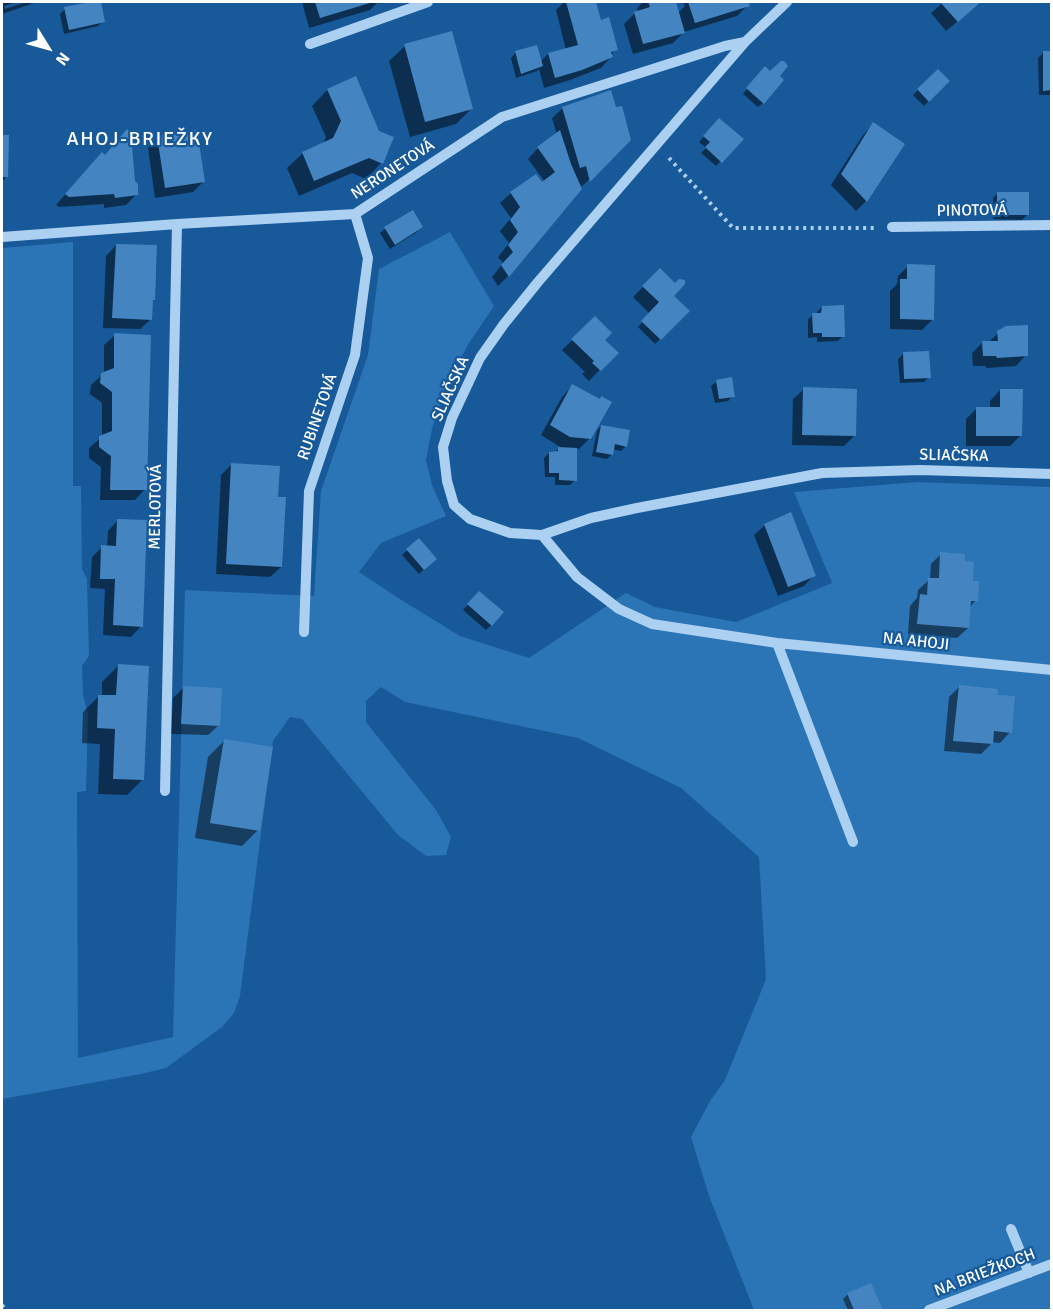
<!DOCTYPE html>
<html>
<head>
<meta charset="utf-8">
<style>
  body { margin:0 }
  #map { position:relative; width:1053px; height:1312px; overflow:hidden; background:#175999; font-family:Signika,sans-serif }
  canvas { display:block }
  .frame { position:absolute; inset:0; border:3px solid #fff; pointer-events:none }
  .north { position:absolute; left:18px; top:18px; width:60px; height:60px; -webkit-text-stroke:4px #175999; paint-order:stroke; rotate:127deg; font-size:16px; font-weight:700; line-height:24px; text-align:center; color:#fff }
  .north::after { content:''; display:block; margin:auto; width:21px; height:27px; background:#fff; clip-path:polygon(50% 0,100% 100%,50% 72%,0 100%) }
</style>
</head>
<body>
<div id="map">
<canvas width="1053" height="1312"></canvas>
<div class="frame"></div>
<div class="north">N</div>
</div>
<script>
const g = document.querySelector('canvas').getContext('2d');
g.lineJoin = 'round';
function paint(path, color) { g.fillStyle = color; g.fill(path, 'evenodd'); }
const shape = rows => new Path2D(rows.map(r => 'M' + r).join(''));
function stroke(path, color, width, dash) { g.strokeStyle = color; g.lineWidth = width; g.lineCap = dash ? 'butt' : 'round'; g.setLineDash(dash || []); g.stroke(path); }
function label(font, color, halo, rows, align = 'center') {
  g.font = font + ' Signika,sans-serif'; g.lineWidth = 4.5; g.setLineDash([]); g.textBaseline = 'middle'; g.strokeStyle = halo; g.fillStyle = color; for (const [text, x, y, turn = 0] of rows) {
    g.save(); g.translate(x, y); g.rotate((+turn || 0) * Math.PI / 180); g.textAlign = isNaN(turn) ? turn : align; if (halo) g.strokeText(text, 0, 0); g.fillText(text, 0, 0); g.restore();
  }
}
const green = shape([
  [450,232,494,306,469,343,447,384,432,429,426,460,432,485,446,516,381,543,359,572,403,601,460,636,529,658,626,593,655,607,736,622,832,583,794,492,918,482,1051,487,1051,1310,754,1310,709,1196,691,1137,710,1101,725,1080,766,979,759,857,681,788,578,738,405,702,381,687,366,701,366,722,436,810,451,837,446,855,426,856,398,835,302,719,290,717,273,741,240,996,234,1013,222,1027,166,1068,141,1074,2,1099,2,248,73,242,73,486,81,486,82,569,87,579,89,656,82,666,83,695,88,714,86,791,77,792,78,1058,173,1037,185,590,314,596,321,491,368,355,379,269]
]);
const shadow = shape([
  [2,2,17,2,4,6,5,9,26,2,37,2,2,14],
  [99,2,103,21,98,26,64,34,60,14,65,9],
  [302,2,378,2,370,10,309,28],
  [564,2,595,2,600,22,616,49,611,55,611,57,601,68,570,80,544,88,539,69,537,71,516,78,511,58,515,53,540,62,548,54,566,50,556,10],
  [643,2,675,2,678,13,685,6,683,2,747,2,748,5,737,16,684,32,673,43,633,54,624,24,635,13,638,12,637,8],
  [944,2,981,2,946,31,931,13],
  [405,46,471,109,456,124,410,137,389,61],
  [1052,52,1052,95,1039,95,1038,58,1043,53],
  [938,71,948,81,924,106,913,95],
  [760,73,778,76,763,103,758,107,743,94],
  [356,78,381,163,366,179,352,173,299,196,287,168,303,153,323,144,326,137,312,106,327,90],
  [563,108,615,109,630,140,579,189,508,276,498,286,492,277,503,263,498,257,509,243,500,231,511,218,500,203,511,193,542,184,545,182,528,159,538,148,557,135,552,118],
  [714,124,742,139,716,166,701,153,706,148,699,142],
  [873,124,903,145,866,201,856,211,831,185,863,135],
  [2,136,7,136,6,177,2,182],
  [158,137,203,182,193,192,155,198,148,148],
  [91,165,134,182,137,194,126,205,104,208,104,204,59,207,56,205],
  [997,194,1027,215,1022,220,993,219,993,198],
  [412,212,421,227,417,232,390,249,380,233,385,229],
  [116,245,154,300,152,302,151,319,140,329,103,328,106,256],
  [908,266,933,319,922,330,890,329,890,291,897,284,898,276],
  [660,270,672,296,688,311,655,344,638,327,650,314,633,297],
  [822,307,843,336,838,341,817,342,817,337,808,338,808,319,813,315,817,314,817,312],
  [595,318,603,340,616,353,589,381,582,374,585,372,562,350],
  [998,333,1026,355,1016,366,986,368,986,366,973,366,972,353,983,342,989,342],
  [115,335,145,489,135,500,100,500,101,467,89,458,89,448,102,437,102,403,90,394,91,385,104,373,104,345],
  [903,354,929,377,924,382,900,383,898,359],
  [716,382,733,396,728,401,715,403,711,386],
  [572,386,599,400,601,398,590,438,579,449,576,448,575,480,570,485,555,485,555,477,545,477,544,458,549,453,554,453,560,447,541,435,562,397],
  [804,389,854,436,844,446,792,445,793,399],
  [1000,390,1021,435,1010,446,966,446,966,419,976,409,990,409,990,401],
  [601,426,626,446,621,451,612,449,612,454,607,459,592,456,597,431],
  [232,464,277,498,281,567,270,577,216,574,221,475],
  [118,520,141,626,131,637,103,635,105,589,90,588,92,557,102,547,107,547,108,531],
  [765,525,814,575,804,586,778,596,754,535],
  [418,540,430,563,419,574,402,555],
  [941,554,963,563,971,582,976,600,969,608,968,628,957,638,908,634,910,606,917,598,918,590,930,579,931,564],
  [479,593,491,625,486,630,463,610],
  [118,666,143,779,127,795,98,794,100,744,82,743,83,712,99,696,102,696,102,682],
  [959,687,996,696,1010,732,1000,743,991,742,991,744,981,754,944,751,949,697],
  [183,688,219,725,208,735,171,734,173,698],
  [224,741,258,830,242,846,195,838,208,757],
  [848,1294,881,1310,848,1310,843,1299]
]);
const building = shape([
  [91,2,101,2,105,22,69,30,64,7],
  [315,2,373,2,320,18],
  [566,2,596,2,601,20,609,17,618,50,611,52,613,57,582,70,555,78,548,53,578,45],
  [648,2,676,2,685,33,643,44,634,12,650,7],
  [688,2,748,2,750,6,695,23],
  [940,2,981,2,958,22],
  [452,31,473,109,425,122,404,44],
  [537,45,543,66,521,74,515,51],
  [1043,51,1052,51,1052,90,1043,91],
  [781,61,784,61,788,66,780,76,784,80,764,104,746,88,765,66,770,71],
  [938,69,950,81,929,102,917,89],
  [356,76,379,131,394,137,383,164,369,158,314,181,302,152,333,138,341,121,327,89],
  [611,90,616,107,622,106,631,140,590,182,586,166,580,168,562,107],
  [719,118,744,139,722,163,705,147,710,142,703,136],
  [873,122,905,144,867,202,841,174],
  [127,129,131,133,135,181,138,184,138,195,115,198,114,194,69,197,65,194,102,152,105,155],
  [197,130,205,182,165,188,157,136],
  [560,130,571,164,582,189,509,277,501,265,513,252,508,245,518,232,510,220,520,207,510,192,536,174,542,182,555,172,537,147],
  [2,135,9,135,8,177,2,177],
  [997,192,1029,192,1029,215,997,215],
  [413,210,423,227,395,245,384,227],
  [116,244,157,245,155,300,153,300,152,320,112,318],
  [907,264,935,265,934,320,900,319,900,279,907,279],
  [660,268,675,283,679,279,685,280,685,284,674,296,690,311,661,340,641,321,659,302,642,286],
  [844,305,845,337,822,337,822,333,813,333,812,313,821,313,822,306],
  [595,316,612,333,605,340,619,353,601,371,592,363,594,361,571,339],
  [1028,325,1028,356,997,358,996,356,983,356,982,341,998,341,997,331,1006,326],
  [114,333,151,335,147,490,110,490,111,456,99,447,99,436,112,431,112,392,100,383,101,373,114,368],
  [929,351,931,378,904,379,903,352],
  [732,377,735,397,719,399,716,380],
  [572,384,600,399,601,396,612,402,591,439,570,437,550,425],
  [803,387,857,389,856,436,802,435],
  [1000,389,1023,389,1022,436,976,436,976,407,1000,407],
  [601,425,630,430,627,447,615,444,613,455,596,452],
  [558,447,577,448,577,481,559,480,559,473,549,473,549,452,558,451],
  [231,463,280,466,278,497,286,497,282,567,226,564],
  [791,512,816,576,788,587,764,524],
  [117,519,147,520,143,627,113,625,115,579,100,579,101,545,116,546],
  [419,538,437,559,424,570,406,549],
  [940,552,965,554,965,561,974,562,973,581,979,581,978,601,971,601,969,628,917,624,920,594,927,595,928,578,939,578],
  [479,591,504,612,492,626,467,604],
  [118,664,149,666,144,780,113,779,115,729,97,728,98,695,116,695],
  [959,685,998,689,998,695,1015,696,1012,733,994,731,993,744,953,741],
  [183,686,222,688,220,726,181,724],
  [224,739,273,747,260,831,210,823],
  [871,1283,883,1310,854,1310,847,1293]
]);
const path = shape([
  [669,158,733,228,874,228],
  [2,1305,5,1310]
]);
const minor = shape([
  [787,2,745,42,538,282,504,324,480,358,452,418,443,447,447,481,454,505,470,519,510,533,542,535,591,518,637,508,822,473,920,470,1052,474],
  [310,44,428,2],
  [892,227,1052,225],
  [2,237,177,224,355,214,502,117,725,46,745,42],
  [542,535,577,577,619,609,652,624,777,643,1052,670],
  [304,632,309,491,355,355,368,258,355,214],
  [777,643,853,842],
  [165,791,177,224],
  [1011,1229,1029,1273],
  [929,1310,1052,1264]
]);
const streetNames = [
  ["NERONETOVÁ",393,170,-33],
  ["PINOTOVÁ",972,211,-1],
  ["SLIAČSKA",451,389,-66],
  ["RUBINETOVÁ",318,417,-71],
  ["SLIAČSKA",954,456,1],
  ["MERLOTOVÁ",156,507,-89],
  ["NA AHOJI",916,642,6],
  ["NA BRIEŽKOCH",985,1273,-21]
];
const quarterNames = [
  ["AHOJ-BRIEŽKY",140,140]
];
paint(green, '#2b74b6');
paint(shadow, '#0007');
paint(building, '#4485c1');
stroke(path, '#acd0f1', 4, [3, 4.5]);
stroke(minor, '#acd0f1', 10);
label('16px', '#fff', '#175999', streetNames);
g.letterSpacing = '1.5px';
label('20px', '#fff', '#175999', quarterNames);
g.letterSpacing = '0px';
</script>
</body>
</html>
